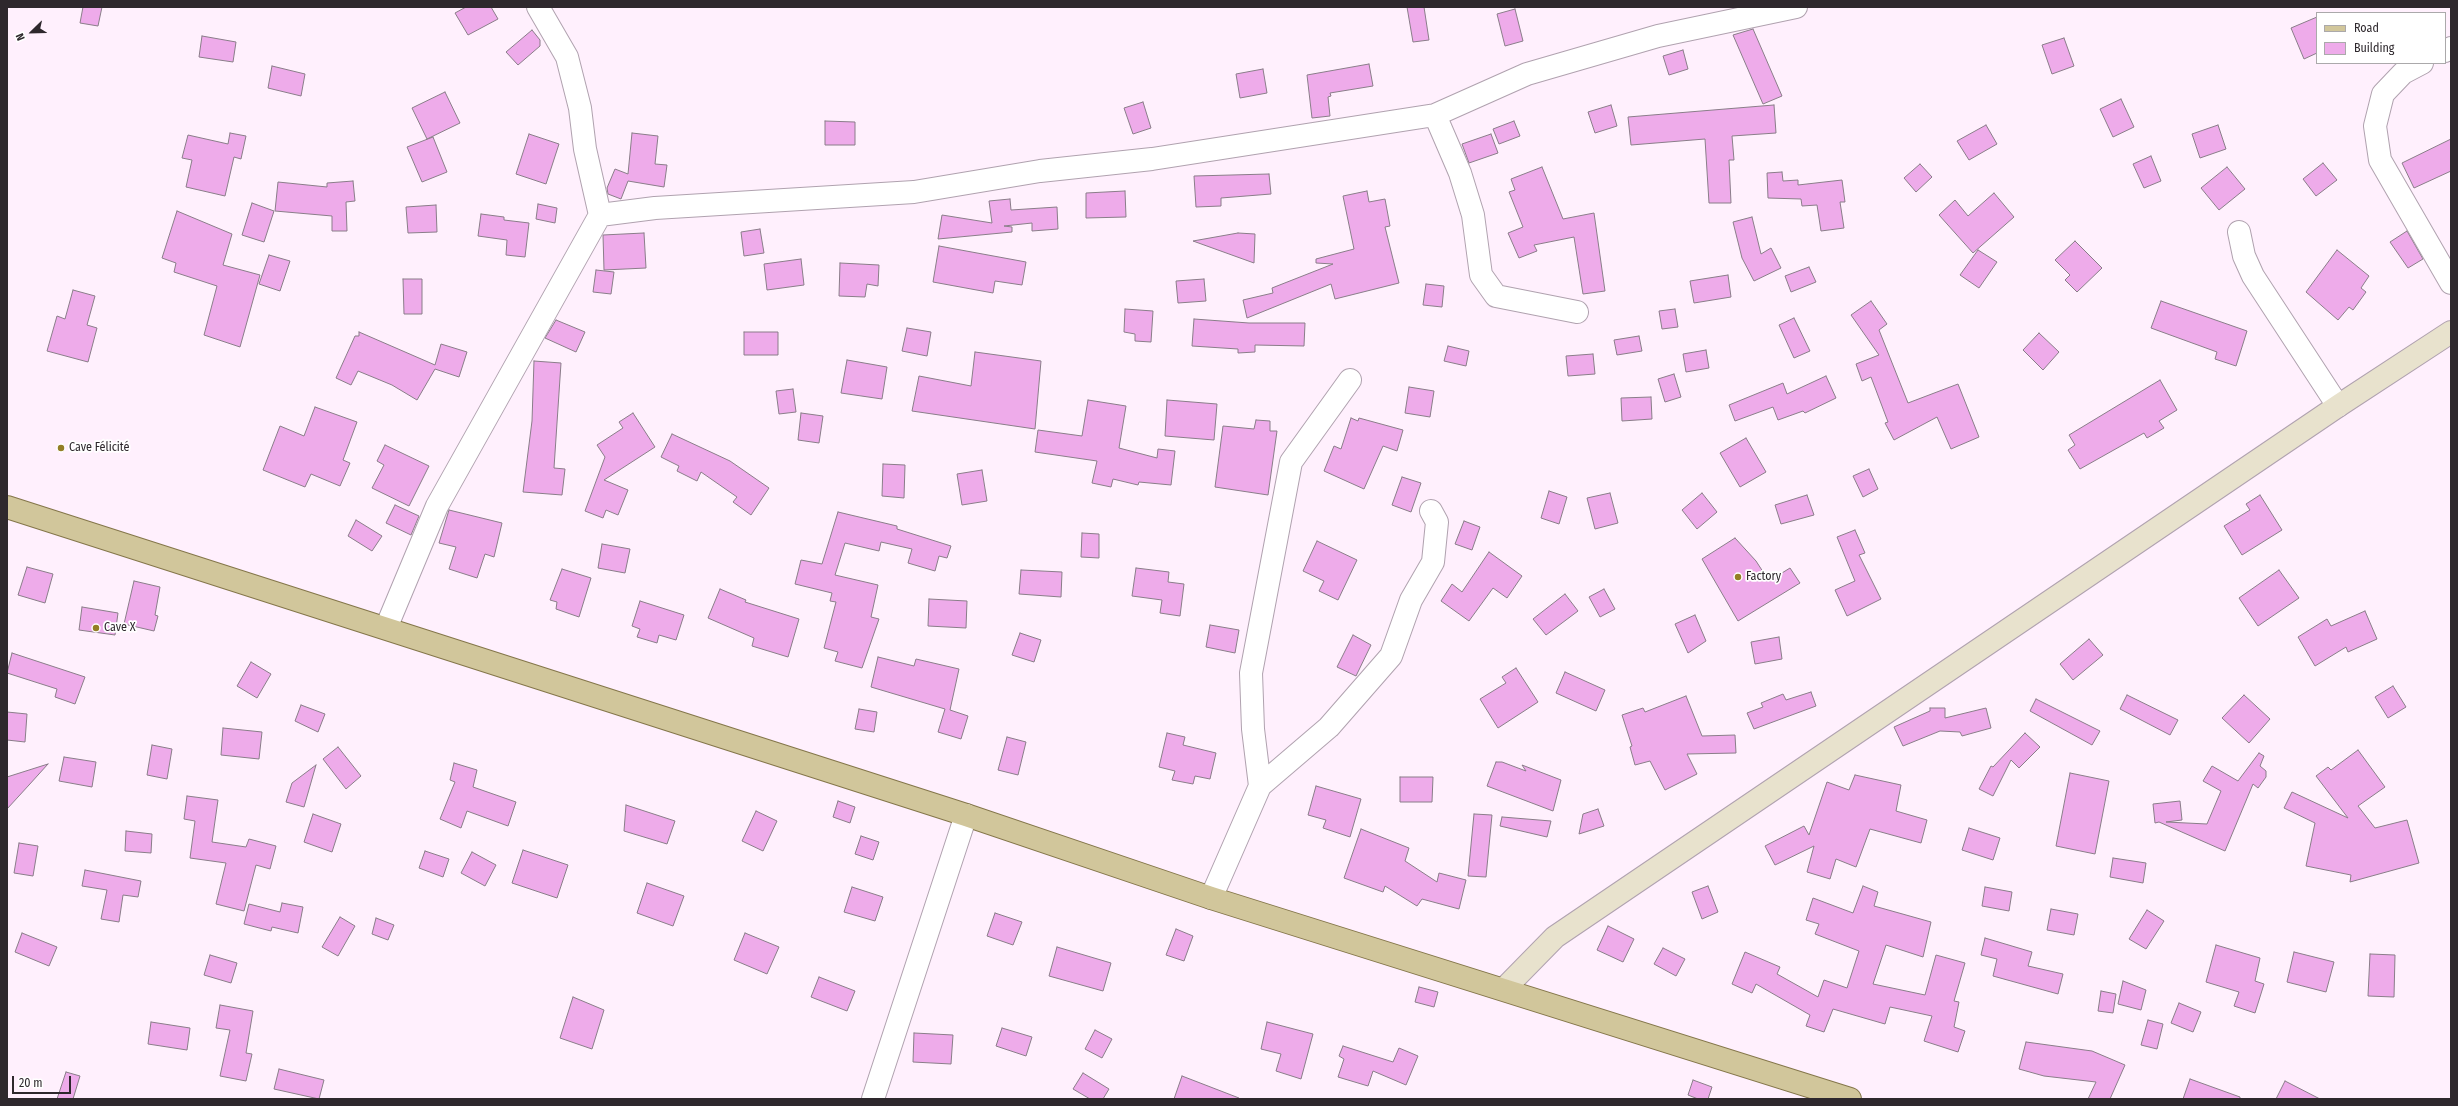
<!DOCTYPE html>
<html>
<head>
<meta charset="utf-8">
<style>
  body { margin:0 }
  #map { position:relative; width:2458px; height:1106px; overflow:hidden; background:#fff0fd; font-family:"Fira Sans Condensed",sans-serif }
  canvas { display:block }
  .frame { position:absolute; inset:0; border:8px solid #2e282d; pointer-events:none }
  .legend { position:absolute; left:2316px; top:12px; width:130px; height:52px; box-sizing:border-box; background:#fff; border:1px solid #aba9ab; margin:0; padding:5px 7px; list-style:none; font-size:12px; color:#2e282d }
  .legend li { display:flex; align-items:center; gap:8px; height:20px }
  .legend b { width:20px; border:1px solid #aba9ab }
  .north { position:absolute; left:12px; top:12px; width:40px; height:40px; -webkit-text-stroke:3px #fff; paint-order:stroke; rotate:247deg; font-size:11px; font-weight:700; line-height:16px; text-align:center; color:#2e282d }
  .north::after { content:''; display:block; margin:auto; width:14px; height:18px; background:#2e282d; clip-path:polygon(50% 0,100% 100%,50% 72%,0 100%) }
  .scale { position:absolute; left:12px; top:1076px; width:59px; height:18px; box-sizing:border-box; border:2px solid #2e282d; border-top:0; padding-left:5px; font-size:12px; line-height:14px; white-space:nowrap; color:#2e282d; -webkit-text-stroke:3px #fff; paint-order:stroke }
</style>
</head>
<body>
<div id="map">
<canvas width="2458" height="1106"></canvas>
<div class="frame"></div>
<ul class="legend">
<li><b style="height:5px;background:#d1c69b"></b>Road</li>
<li><b style="height:11px;background:#eeabea"></b>Building</li>
</ul>
<div class="north">N</div>
<div class="scale">20 m</div>
</div>
<script>
const g = document.querySelector('canvas').getContext('2d');
g.lineJoin = 'round';
function paint(path, color) { g.fillStyle = color; g.fill(path, 'evenodd'); }
const shape = rows => new Path2D(rows.map(r => 'M' + r).join(''));
function stroke(path, color, width, dash) { g.strokeStyle = color; g.lineWidth = width; g.lineCap = dash ? 'butt' : 'round'; g.setLineDash(dash || []); g.stroke(path); }
function label(font, color, halo, rows, align = 'center') {
  g.font = font + ' "Fira Sans Condensed",sans-serif'; g.lineWidth = 3.5; g.setLineDash([]); g.textBaseline = 'middle'; g.strokeStyle = halo; g.fillStyle = color; for (const [text, x, y, turn = 0] of rows) {
    g.save(); g.translate(x, y); g.rotate((+turn || 0) * Math.PI / 180); g.textAlign = isNaN(turn) ? turn : align; if (halo) g.strokeText(text, 0, 0); g.fillText(text, 0, 0); g.restore();
  }
}
const building = shape([
  [83,7,102,7,98,26,80,23,83,7],
  [466,7,491,7,498,19,468,35,455,13,466,7],
  [1407,7,1424,7,1429,40,1413,42,1407,7],
  [1515,9,1523,41,1505,46,1497,14,1515,9],
  [2317,17,2317,53,2304,59,2291,28,2317,17],
  [1753,29,1782,96,1763,104,1733,35,1753,29],
  [532,30,540,40,540,46,518,65,506,52,532,30],
  [202,36,236,42,233,62,199,57,202,36],
  [2064,38,2074,66,2052,74,2042,45,2064,38],
  [1683,50,1688,69,1669,75,1663,56,1683,50],
  [1369,64,1373,86,1330,93,1331,96,1328,97,1330,116,1312,118,1307,75,1369,64],
  [272,66,305,74,301,96,268,88,272,66],
  [1263,69,1267,93,1240,98,1236,74,1263,69],
  [445,92,460,123,427,139,412,108,445,92],
  [2121,99,2134,127,2113,137,2100,109,2121,99],
  [1143,102,1151,128,1133,134,1124,108,1143,102],
  [1611,105,1617,126,1595,133,1588,112,1611,105],
  [1774,105,1776,133,1732,136,1734,160,1729,160,1731,203,1709,203,1705,139,1631,145,1628,117,1774,105],
  [825,121,855,122,855,145,825,145,825,121],
  [1514,121,1520,136,1499,144,1493,129,1514,121],
  [1986,125,1997,144,1969,160,1957,141,1986,125],
  [2218,125,2226,149,2200,158,2192,134,2218,125],
  [230,133,246,136,241,159,234,157,225,196,186,187,192,160,182,158,188,135,228,144,230,133],
  [632,133,658,136,655,164,667,165,664,187,628,181,621,199,608,194,607,188,615,169,628,174,632,133],
  [529,134,559,144,546,184,516,174,529,134],
  [1491,134,1498,153,1469,163,1462,144,1491,134],
  [433,137,447,172,422,182,407,147,433,137],
  [2451,139,2451,171,2414,188,2402,163,2451,139],
  [2151,156,2161,181,2144,188,2133,164,2151,156],
  [2323,163,2337,180,2316,196,2303,179,2323,163],
  [1920,164,1932,177,1916,192,1904,178,1920,164],
  [1542,167,1563,219,1594,213,1605,291,1583,294,1574,237,1534,245,1537,251,1519,258,1508,233,1523,227,1509,192,1515,190,1511,179,1542,167],
  [2227,167,2245,189,2219,210,2201,188,2227,167],
  [1782,172,1783,181,1798,180,1798,185,1842,180,1845,202,1840,202,1844,228,1821,231,1817,205,1802,206,1801,199,1768,198,1767,173,1782,172],
  [1269,174,1271,194,1221,198,1221,206,1196,207,1194,176,1269,174],
  [353,181,355,201,346,202,347,231,332,231,332,216,275,211,278,182,327,187,327,183,353,181],
  [1125,191,1126,217,1086,218,1086,193,1125,191],
  [1367,191,1369,202,1385,199,1390,226,1385,227,1399,283,1335,299,1331,284,1247,318,1243,300,1273,293,1272,288,1333,264,1316,263,1316,259,1354,249,1343,196,1367,191],
  [1994,193,2014,217,1973,253,1939,215,1955,200,1968,216,1994,193],
  [1010,199,1011,210,1057,207,1058,229,1032,231,1032,223,1004,226,1012,227,1012,232,938,239,942,215,992,223,989,201,1010,199],
  [252,203,274,211,264,242,242,235,252,203],
  [538,204,557,208,555,223,536,219,538,204],
  [436,205,437,232,408,233,406,207,436,205],
  [177,211,232,234,223,265,260,275,240,347,204,335,217,286,174,272,176,263,162,258,177,211],
  [481,214,504,217,504,220,529,223,525,257,506,255,507,240,478,236,481,214],
  [1752,217,1761,254,1771,248,1781,268,1754,281,1742,258,1733,222,1752,217],
  [760,229,764,253,744,256,741,232,760,229],
  [2407,231,2423,259,2408,268,2390,242,2407,231],
  [644,233,646,268,604,270,603,235,644,233],
  [1238,233,1255,234,1254,263,1193,241,1238,233],
  [2075,241,2102,268,2077,292,2065,280,2070,275,2055,260,2075,241],
  [939,246,1026,262,1022,285,995,281,993,293,933,282,939,246],
  [1978,250,1997,262,1979,288,1960,275,1978,250],
  [2337,250,2369,276,2361,288,2366,292,2353,310,2349,307,2338,320,2306,292,2337,250],
  [269,255,290,261,280,291,259,284,269,255],
  [801,259,804,285,767,290,764,264,801,259],
  [840,263,879,265,878,286,867,284,865,297,839,296,840,263],
  [1809,267,1816,282,1791,292,1785,276,1809,267],
  [596,270,614,272,611,294,593,292,596,270],
  [1728,275,1731,297,1694,303,1690,281,1728,275],
  [403,279,422,279,422,314,404,314,403,279],
  [1204,279,1206,301,1178,303,1176,281,1204,279],
  [1426,284,1444,286,1442,307,1423,305,1426,284],
  [73,290,95,296,87,325,97,328,88,362,47,351,57,316,65,319,73,290],
  [1871,301,1887,324,1879,330,1908,403,1958,384,1979,437,1951,449,1937,417,1894,440,1885,423,1888,422,1871,377,1862,381,1856,364,1879,355,1851,315,1871,301],
  [2161,301,2247,331,2236,366,2215,359,2217,352,2151,328,2161,301],
  [1125,309,1153,311,1151,342,1135,341,1135,334,1124,332,1125,309],
  [1675,309,1678,327,1662,329,1659,311,1675,309],
  [1794,318,1810,351,1794,358,1779,325,1794,318],
  [1194,319,1249,323,1305,323,1304,346,1255,345,1255,352,1238,353,1238,349,1192,346,1194,319],
  [556,320,585,332,576,352,545,338,556,320],
  [907,328,931,332,927,356,902,351,907,328],
  [359,332,435,365,441,344,467,352,459,377,435,369,417,400,392,385,358,371,351,385,336,378,355,336,359,336,359,332],
  [744,332,778,332,778,355,744,355,744,332],
  [2039,333,2059,352,2043,370,2023,350,2039,333],
  [1639,336,1642,351,1617,355,1614,340,1639,336],
  [1448,346,1469,351,1466,366,1444,361,1448,346],
  [1706,350,1709,368,1686,372,1683,354,1706,350],
  [975,352,1041,361,1035,429,912,411,919,376,971,386,975,352],
  [1593,354,1595,374,1568,376,1566,356,1593,354],
  [847,360,887,367,882,399,841,393,847,360],
  [534,361,561,363,554,468,565,469,562,495,523,492,532,421,534,361],
  [1674,374,1681,397,1665,402,1658,379,1674,374],
  [1826,376,1836,398,1805,413,1803,411,1778,420,1773,407,1735,421,1729,405,1783,383,1787,394,1826,376],
  [2160,380,2177,410,2159,421,2164,428,2147,438,2144,433,2080,469,2068,450,2075,445,2069,435,2160,380],
  [1409,387,1434,391,1430,417,1405,413,1409,387],
  [793,389,796,412,779,414,776,391,793,389],
  [1651,397,1652,419,1622,421,1621,398,1651,397],
  [1088,400,1126,406,1119,448,1157,458,1158,449,1175,451,1171,485,1139,482,1138,485,1113,479,1111,487,1092,483,1097,461,1035,452,1038,430,1082,436,1088,400],
  [1167,400,1217,404,1214,440,1165,436,1167,400],
  [315,407,357,422,343,460,350,463,340,486,311,474,305,487,263,470,280,426,304,436,315,407],
  [633,413,655,447,604,480,628,490,618,515,606,510,603,518,585,511,605,457,597,445,623,428,619,422,633,413],
  [801,413,823,416,819,443,798,440,801,413],
  [1351,418,1358,421,1359,418,1403,430,1397,451,1383,446,1364,489,1324,471,1334,446,1341,449,1351,418],
  [1256,420,1270,421,1270,431,1277,431,1268,495,1215,487,1223,426,1254,429,1256,420],
  [672,434,730,461,769,488,751,515,733,502,737,497,701,472,697,481,677,471,679,466,661,457,672,434],
  [1746,438,1766,472,1740,487,1720,453,1746,438],
  [385,445,429,466,409,506,372,488,384,465,377,461,385,445],
  [883,464,905,465,904,498,882,496,883,464],
  [1869,469,1878,489,1863,497,1853,476,1869,469],
  [982,470,987,501,962,505,957,474,982,470],
  [1402,477,1421,483,1411,512,1392,505,1402,477],
  [1549,491,1567,497,1559,524,1541,518,1549,491],
  [1610,493,1618,523,1595,529,1587,498,1610,493],
  [1702,493,1717,512,1697,529,1682,510,1702,493],
  [1807,495,1814,515,1781,524,1775,505,1807,495],
  [2260,495,2282,530,2242,555,2224,526,2250,510,2246,504,2260,495],
  [395,505,419,516,411,535,386,523,395,505],
  [449,510,502,523,494,557,485,554,477,578,449,569,456,547,439,543,449,510],
  [838,512,897,526,897,529,951,546,947,558,939,556,935,571,908,563,912,549,881,542,879,551,845,543,835,575,878,585,871,617,879,619,862,668,835,661,838,652,824,648,836,602,830,601,832,593,795,584,801,560,822,564,838,512],
  [356,520,382,536,372,551,348,536,356,520],
  [1464,521,1480,527,1472,550,1455,544,1464,521],
  [1855,530,1865,553,1859,555,1881,599,1847,616,1835,590,1855,581,1837,537,1855,530],
  [1082,533,1099,534,1099,558,1081,557,1082,533],
  [1735,538,1756,561,1769,581,1790,568,1800,583,1738,621,1702,559,1735,538],
  [1317,541,1357,560,1338,600,1319,591,1324,581,1303,571,1317,541],
  [602,544,630,549,625,573,598,568,602,544],
  [1489,552,1522,576,1507,598,1493,588,1469,621,1441,601,1452,584,1462,592,1489,552],
  [27,567,53,574,45,603,18,595,27,567],
  [1136,568,1169,572,1168,582,1184,584,1180,616,1160,613,1162,600,1132,596,1136,568],
  [562,569,591,578,579,617,556,609,557,602,550,600,562,569],
  [1021,570,1062,572,1061,597,1019,594,1021,570],
  [2279,570,2299,598,2258,626,2239,598,2279,570],
  [134,581,160,587,155,615,158,616,154,631,124,624,134,581],
  [720,589,746,600,745,602,799,619,788,657,752,646,754,638,708,618,720,589],
  [1604,589,1615,609,1600,617,1589,597,1604,589],
  [1565,594,1578,611,1546,635,1533,619,1565,594],
  [929,599,967,601,966,628,928,626,929,599],
  [640,601,684,615,676,640,659,635,657,643,637,637,640,629,632,626,640,601],
  [82,607,118,613,115,635,79,630,82,607],
  [2365,611,2377,639,2348,652,2346,647,2315,666,2298,637,2327,619,2331,626,2365,611],
  [1695,615,1706,641,1688,653,1675,624,1695,615],
  [1210,625,1239,630,1235,653,1206,647,1210,625],
  [1020,633,1041,640,1034,662,1012,655,1020,633],
  [1353,635,1371,645,1356,676,1337,667,1353,635],
  [1779,637,1782,659,1755,664,1751,642,1779,637],
  [2089,639,2103,655,2073,680,2060,664,2089,639],
  [12,653,85,677,75,704,55,697,57,689,7,673,12,653],
  [878,657,914,666,916,659,959,669,950,710,968,716,961,739,938,732,945,709,871,687,878,657],
  [251,662,271,674,257,698,237,686,251,662],
  [1516,668,1538,702,1498,728,1480,699,1506,683,1502,677,1516,668],
  [1565,672,1605,690,1596,711,1556,693,1565,672],
  [2393,686,2406,707,2388,718,2375,697,2393,686],
  [1811,692,1816,706,1754,729,1747,713,1763,707,1761,703,1783,694,1786,700,1811,692],
  [2127,695,2178,720,2170,735,2120,709,2127,695],
  [2244,695,2270,719,2249,743,2222,718,2244,695],
  [1686,696,1702,736,1735,735,1736,753,1687,754,1697,774,1665,790,1650,761,1635,765,1630,747,1632,746,1622,715,1643,708,1645,712,1686,696],
  [2036,699,2100,731,2092,745,2030,711,2036,699],
  [301,705,325,714,318,732,295,721,301,705],
  [1930,708,1945,708,1945,718,1986,708,1991,728,1962,736,1960,732,1940,731,1903,746,1894,727,1930,711,1930,708],
  [859,709,877,712,874,732,855,729,859,709],
  [7,712,27,714,25,742,7,740,7,712],
  [223,728,262,732,259,759,221,755,223,728],
  [1167,733,1185,737,1183,745,1216,753,1210,779,1195,776,1193,784,1172,780,1175,771,1159,767,1167,733],
  [2025,733,2040,747,2019,768,2011,760,1993,796,1979,789,1991,766,1993,767,2025,733],
  [1007,737,1026,742,1018,775,998,770,1007,737],
  [152,745,172,749,167,779,147,775,152,745],
  [338,747,361,776,346,789,323,759,338,747],
  [2358,750,2385,787,2358,806,2375,828,2407,820,2419,863,2350,882,2351,875,2306,866,2315,823,2284,808,2292,792,2348,818,2316,776,2328,767,2331,770,2358,750],
  [2259,753,2264,756,2260,766,2266,771,2266,777,2258,788,2253,784,2225,851,2159,822,2155,823,2153,804,2180,801,2182,820,2166,822,2207,824,2221,791,2203,781,2212,766,2238,781,2259,753],
  [64,757,96,762,92,787,59,781,64,757],
  [1496,762,1502,762,1526,771,1522,765,1561,780,1553,811,1487,786,1496,762],
  [454,763,477,770,473,787,516,802,508,826,467,811,461,828,440,819,455,782,450,780,454,763],
  [48,764,29,785,7,809,7,777,48,764],
  [316,765,304,807,286,802,292,783,316,765],
  [2070,773,2109,781,2095,854,2056,846,2070,773],
  [1855,775,1901,785,1896,811,1927,820,1921,843,1870,829,1856,867,1836,859,1830,879,1807,872,1814,846,1775,865,1765,846,1804,826,1809,835,1827,782,1849,790,1855,775],
  [1400,777,1433,777,1432,802,1400,802,1400,777],
  [1316,786,1361,799,1350,837,1323,828,1326,820,1308,815,1316,786],
  [187,796,218,800,212,842,246,847,249,839,276,846,270,869,256,865,244,911,216,904,226,863,190,858,195,821,184,819,187,796],
  [838,801,855,807,850,823,833,817,838,801],
  [626,805,675,821,667,844,624,831,626,805],
  [1598,809,1604,826,1579,834,1583,814,1598,809],
  [756,811,777,821,763,851,742,841,756,811],
  [313,814,341,824,332,852,304,842,313,814],
  [1474,814,1492,815,1486,877,1468,876,1474,814],
  [1502,817,1551,821,1547,837,1500,826,1502,817],
  [1969,828,2000,838,1993,860,1962,850,1969,828],
  [1361,829,1409,848,1405,861,1437,882,1439,873,1466,880,1459,909,1422,899,1417,906,1385,886,1383,892,1344,878,1361,829],
  [126,831,152,834,151,853,125,851,126,831],
  [861,836,879,842,873,860,855,854,861,836],
  [19,843,38,846,33,876,14,873,19,843],
  [523,850,568,865,557,898,512,883,523,850],
  [425,851,449,859,443,877,419,868,425,851],
  [472,852,496,865,485,886,461,873,472,852],
  [2113,858,2146,863,2143,883,2110,877,2113,858],
  [85,870,141,881,138,897,123,895,119,922,101,919,107,890,82,886,85,870],
  [647,883,684,896,673,926,637,913,647,883],
  [1708,886,1718,912,1702,919,1692,892,1708,886],
  [1863,886,1878,892,1874,906,1931,922,1923,957,1886,945,1873,984,1925,995,1936,955,1965,963,1954,1001,1959,1002,1954,1027,1965,1031,1958,1052,1924,1041,1932,1016,1890,1007,1885,1024,1833,1009,1824,1032,1806,1026,1810,1015,1756,984,1752,993,1732,984,1745,952,1780,967,1777,974,1818,997,1824,980,1847,988,1859,951,1815,934,1819,924,1806,920,1813,898,1853,913,1863,886],
  [852,887,883,897,875,921,844,912,852,887],
  [1985,887,2012,892,2009,911,1982,906,1985,887],
  [282,903,303,907,298,933,272,927,271,931,244,924,249,904,280,912,282,903],
  [2051,909,2078,914,2074,935,2047,930,2051,909],
  [2147,910,2164,921,2146,949,2129,939,2147,910],
  [995,913,1022,922,1013,945,987,936,995,913],
  [340,917,355,926,338,956,322,947,340,917],
  [376,918,394,925,388,940,372,934,376,918],
  [1608,926,1634,939,1623,962,1597,950,1608,926],
  [1176,929,1193,936,1184,961,1166,955,1176,929],
  [22,933,57,947,49,966,15,952,22,933],
  [745,933,779,947,767,974,734,960,745,933],
  [1985,938,2032,952,2028,966,2063,974,2058,994,1993,976,1997,959,1981,955,1985,938],
  [2216,945,2260,958,2255,981,2264,984,2255,1013,2234,1006,2239,992,2206,982,2216,945],
  [1057,947,1111,963,1103,991,1049,976,1057,947],
  [1663,948,1685,959,1676,976,1654,964,1663,948],
  [2294,952,2334,962,2326,992,2287,982,2294,952],
  [2370,954,2395,955,2394,997,2368,996,2370,954],
  [210,955,237,963,231,983,204,975,210,955],
  [819,977,855,991,847,1011,811,997,819,977],
  [2123,981,2146,990,2141,1010,2118,1004,2123,981],
  [1419,987,1438,992,1434,1007,1415,1002,1419,987],
  [2101,991,2116,994,2113,1013,2098,1011,2101,991],
  [573,997,604,1010,592,1049,560,1038,573,997],
  [2179,1003,2201,1012,2193,1032,2171,1023,2179,1003],
  [220,1005,253,1011,246,1053,252,1054,246,1081,220,1076,230,1030,216,1028,220,1005],
  [2148,1020,2163,1024,2157,1049,2141,1045,2148,1020],
  [151,1022,190,1028,187,1050,148,1044,151,1022],
  [1267,1022,1313,1034,1301,1079,1276,1071,1281,1054,1261,1049,1267,1022],
  [1002,1028,1032,1037,1026,1056,996,1046,1002,1028],
  [1095,1030,1112,1039,1102,1058,1085,1049,1095,1030],
  [914,1033,953,1035,951,1064,913,1062,914,1033],
  [2026,1042,2092,1051,2125,1065,2110,1099,2088,1099,2096,1082,2044,1076,2019,1069,2026,1042],
  [1343,1046,1393,1062,1399,1048,1418,1056,1406,1085,1373,1071,1368,1086,1338,1077,1344,1059,1339,1056,1343,1046],
  [279,1069,324,1080,319,1099,274,1089,279,1069],
  [66,1072,80,1076,73,1099,57,1099,66,1072],
  [1083,1073,1109,1089,1103,1099,1090,1099,1073,1089,1083,1073],
  [1182,1076,1239,1098,1239,1099,1174,1099,1182,1076],
  [2190,1079,2240,1097,2240,1099,2183,1099,2190,1079],
  [1693,1080,1712,1087,1708,1099,1698,1099,1688,1095,1693,1080],
  [2285,1081,2320,1099,2276,1099,2285,1081]
]);
const street = shape([
  [538,7,567,57,580,108,585,149,600,215],
  [2445,51,2451,48],
  [2422,63,2403,73,2383,94,2375,126,2380,160,2451,283],
  [1435,115,1460,173,1473,215,1481,275,1496,296,1577,312],
  [2239,232,2244,256,2253,276,2338,406],
  [386,628,437,506,600,215,655,208,914,192,1040,171,1152,159,1435,115,1527,74,1658,36,1796,7],
  [1260,786,1329,727,1391,656,1411,600,1433,562,1437,522,1431,511],
  [1211,898,1260,786,1253,729,1251,673,1291,462,1350,380],
  [873,1099,966,815]
]);
const secondary = shape([
  [1504,989,1555,937,2338,406,2451,332]
]);
const primary = shape([
  [7,507,966,815,1211,898,1850,1099]
]);
const markers = [
  [61,448,4,"#937e25"],
  [1738,577,4,"#937e25"],
  [96,628,4,"#937e25"]
];
const poiNames = [
  ["Cave Félicité",69,448],
  ["Factory",1746,577],
  ["Cave X",104,628]
];
paint(building, '#eeabea');
stroke(building, '#8a7d89', 1);
stroke(street, '#b0a2af', 24);
stroke(secondary, '#b0a2af', 24);
stroke(primary, '#84764a', 24);
stroke(street, '#fff', 22);
stroke(secondary, '#e8e2cd', 22);
stroke(primary, '#d1c69b', 22);
for (const [x, y, r, color] of markers) { const dot = new Path2D(); dot.arc(x, y, r, 0, 2 * Math.PI); g.fillStyle = color; g.fill(dot); stroke(dot, '#fff', 1.5); }
label('12px', '#2e282d', '#fff', poiNames, 'left');
</script>
</body>
</html>
